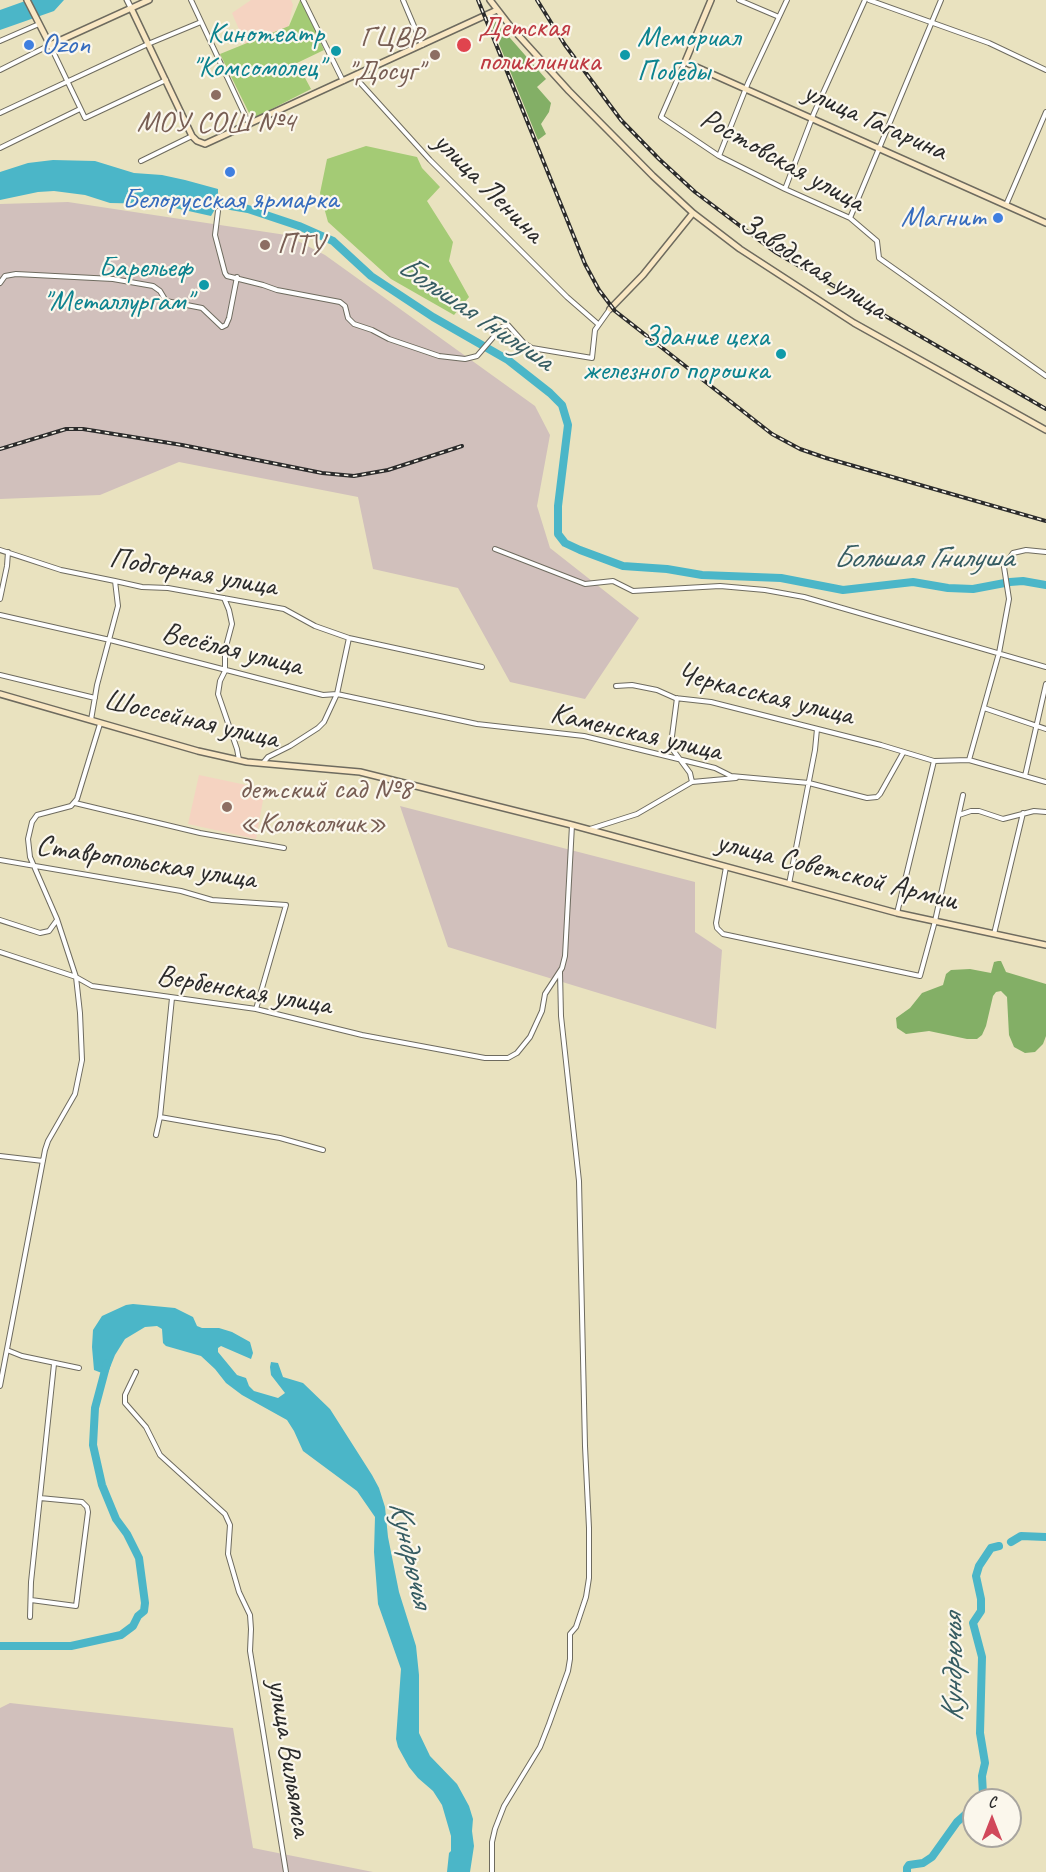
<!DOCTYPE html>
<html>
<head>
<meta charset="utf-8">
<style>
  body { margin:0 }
  #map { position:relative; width:1046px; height:1872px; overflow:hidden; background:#e9e2bf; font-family:Caveat,sans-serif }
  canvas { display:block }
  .north { position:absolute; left:962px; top:1788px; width:60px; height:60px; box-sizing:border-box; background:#fbf7ec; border:2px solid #a8a59f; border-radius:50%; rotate:0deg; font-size:16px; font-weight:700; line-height:24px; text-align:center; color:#2b2b2b }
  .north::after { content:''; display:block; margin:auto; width:21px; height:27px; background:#d1495b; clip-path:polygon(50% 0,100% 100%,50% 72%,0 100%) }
</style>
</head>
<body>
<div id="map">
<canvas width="1046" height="1872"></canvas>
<div class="north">С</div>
</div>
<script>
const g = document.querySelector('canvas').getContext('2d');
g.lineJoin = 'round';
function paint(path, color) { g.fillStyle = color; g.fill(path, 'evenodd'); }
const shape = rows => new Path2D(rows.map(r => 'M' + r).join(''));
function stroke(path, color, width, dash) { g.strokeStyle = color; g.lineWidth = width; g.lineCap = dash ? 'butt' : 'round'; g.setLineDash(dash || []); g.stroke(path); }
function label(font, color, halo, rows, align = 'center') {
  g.font = font + ' Caveat,sans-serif'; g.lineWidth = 4.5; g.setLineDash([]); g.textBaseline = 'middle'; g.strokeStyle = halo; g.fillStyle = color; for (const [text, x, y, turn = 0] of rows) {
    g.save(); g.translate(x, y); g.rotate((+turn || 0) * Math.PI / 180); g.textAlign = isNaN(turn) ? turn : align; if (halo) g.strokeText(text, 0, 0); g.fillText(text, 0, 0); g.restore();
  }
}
const built = shape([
  [251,0,291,0,293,5,288,28,246,46,232,13],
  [199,775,265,789,256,839,188,824]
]);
const industrial = shape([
  [68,202,286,235,325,255,535,406,550,435,537,506,550,548,639,618,585,699,510,682,458,588,373,569,358,497,179,462,100,495,0,499,0,204],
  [400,806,695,882,695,932,722,950,716,1029,448,947],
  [10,1703,233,1728,253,1848,373,1872,0,1872,0,1708]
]);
const green = shape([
  [300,0,302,0,324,50,297,63,311,89,252,119,220,54,289,26],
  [366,146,417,157,422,168,440,187,427,201,453,242,449,261,469,297,454,315,391,279,328,222,320,193,327,159]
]);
const forest = shape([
  [496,22,546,79,537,87,551,103,549,112,541,124,546,134,538,140,491,24],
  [998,961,1001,961,1006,972,1046,984,1046,1036,1043,1044,1035,1052,1025,1053,1014,1047,1009,1035,1007,997,1001,991,996,992,993,996,986,1026,982,1035,977,1039,967,1039,929,1031,906,1034,897,1028,896,1018,910,1008,922,993,943,985,946,974,951,970,970,969,991,973,994,962]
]);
const water = shape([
  [28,0,64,0,54,11,0,30,0,10],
  [53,160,95,161,134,173,162,175,185,180,218,189,218,204,211,216,157,204,110,203,85,195,54,191,38,192,0,200,0,172,28,163],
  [133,1304,175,1308,193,1317,197,1326,202,1328,219,1328,232,1332,250,1342,253,1353,251,1359,221,1346,218,1348,218,1352,237,1375,246,1378,249,1386,254,1391,278,1398,285,1393,271,1375,270,1367,271,1362,278,1363,283,1377,303,1383,330,1409,372,1475,379,1488,385,1507,388,1537,399,1592,416,1646,419,1675,419,1733,430,1756,457,1784,469,1806,473,1819,472,1831,474,1846,470,1872,447,1872,449,1853,451,1851,451,1836,442,1805,433,1791,418,1778,409,1767,398,1747,396,1739,401,1669,378,1604,374,1552,375,1517,357,1491,303,1451,294,1431,287,1420,242,1395,226,1383,215,1369,201,1356,166,1346,163,1343,162,1329,157,1326,145,1327,125,1339,115,1355,107,1375,94,1370,92,1347,93,1330,102,1316,126,1305]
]);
const river = shape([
  [208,202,248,209,299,226,333,241,371,276,433,317,508,360,550,393,562,405,568,425,558,506,558,534,565,543,580,550,623,566,667,569,702,575,781,578,843,590,913,582,948,588,973,589,1010,582,1023,581,1046,585],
  [1011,1542,1021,1536,1046,1537],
  [0,1646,71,1646,121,1635,133,1626,138,1616,144,1611,145,1603,139,1558,127,1534,116,1519,102,1485,93,1445,95,1408,107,1363],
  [980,1800,983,1794,982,1776,985,1763,980,1733,982,1657,973,1623,981,1611,981,1599,976,1576,979,1566,991,1548,999,1546],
  [907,1872,907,1868,909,1865,923,1863,932,1857,957,1822,966,1814,972,1816,974,1813]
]);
const minor = shape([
  [191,0,249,124],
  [303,0,343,81],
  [403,0,422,45],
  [739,0,779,17],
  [869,0,989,43,1046,70],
  [0,41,39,24],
  [685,62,661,117,719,156,785,189,850,218,877,241,879,258,1046,376],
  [0,70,50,45,85,118,166,80],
  [354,76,430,160,567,297,598,324],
  [0,113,148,44,201,22],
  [0,148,80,109],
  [719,156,748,83,787,0],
  [141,161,192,136],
  [785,189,814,113,865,0],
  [1006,205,1046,112],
  [218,211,215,235,225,273,227,276,263,285,277,290,340,302,345,306,348,318,354,324,372,330,389,339,439,356,465,359,477,356,502,327,508,325,524,343,532,348,592,358,595,330,610,309],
  [850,218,941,0],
  [0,283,5,276,16,274,113,279,153,286,160,291,166,301,202,308,222,327,226,325,229,318,237,277],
  [495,549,585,584,613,581,633,591,720,586,765,590,804,597,1046,667],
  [0,550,61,570,115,581,142,587,168,588,284,609,315,626,349,638,482,667],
  [224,598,229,610,232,624,225,650,225,671,220,681,218,694,237,749,239,760],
  [0,599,7,566,8,552],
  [0,615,110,640,323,695,337,694,477,724,584,736,715,768,731,776,809,783,867,798,877,797,880,794,903,753],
  [0,675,95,698],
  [616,686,632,685,657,690,675,698,711,702,881,745,934,761,969,760,1046,782],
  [677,698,671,744,673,750,690,773,692,782],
  [984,708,1046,729],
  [91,720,97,685,118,606,115,581],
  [969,760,999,653,1009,599,1004,567,1006,563,1013,553,1026,550,1046,552],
  [263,763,268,757,290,746,318,728,324,722,337,694,349,638],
  [1025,776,1046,684],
  [75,803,200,833,284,848],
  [959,815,971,811,979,811,1003,819,1034,811,1046,812],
  [590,829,637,814,692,782,736,778],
  [0,860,181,891,212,900,286,905,256,1009],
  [726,867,716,923,717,928,723,934,920,976,935,921,963,795],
  [789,884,815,750,817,729],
  [897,913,934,761],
  [0,920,40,933,49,931,57,920],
  [994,934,1023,813],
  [0,952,76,977,92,986,256,1009,362,1035,485,1058,508,1058,517,1053,530,1037,542,1011,545,994,562,968,565,956,572,825],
  [160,1117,280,1138,323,1150],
  [156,1135,160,1117,172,998],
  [0,1156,43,1161],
  [7,1350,22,1356,79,1368],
  [136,1372,125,1395,125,1403,146,1427,160,1455,225,1514,230,1525,228,1554,239,1592,250,1615,251,1629,250,1651,286,1872],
  [0,1386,45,1150,48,1141,75,1094,82,1060,80,1013,76,977,57,919,30,857,28,839,32,822,37,815,71,806,77,799,100,724],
  [31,1600,76,1606,88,1512,87,1507,82,1502,40,1498],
  [30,1617,31,1582,54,1364],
  [492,1872,492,1842,495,1829,504,1806,540,1747,549,1724,568,1671,570,1659,570,1634,576,1627,586,1597,589,1578,589,1528,585,1446,579,1181,561,1016,560,972]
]);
const tertiary = shape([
  [127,0,131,8]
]);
const secondary = shape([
  [27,0,50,45,149,0],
  [490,0,510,26,569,91,653,176,693,213,740,249,854,323,1046,430],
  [711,0,685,62,1046,223],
  [131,8,192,136,197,141,205,144,497,10],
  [610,309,643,275,693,213],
  [0,694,198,751,247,762,360,772,572,825,897,913,1046,945]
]);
const rail = shape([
  [478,0,585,264,599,290,615,311,772,434,800,449,826,458,1046,521],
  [537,0,565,45,621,120,659,159,695,192,775,252,1046,409],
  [0,449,66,429,83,429,182,445,322,473,354,476,388,470,462,446]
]);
const markers = [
  [29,45,6,"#3f7fe0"],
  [464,45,8,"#e0444e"],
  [336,51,6,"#0f9aa8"],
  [435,55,6,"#8d6e63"],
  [625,55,6,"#0f9aa8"],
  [216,95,6,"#8d6e63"],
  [230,172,6,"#3f7fe0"],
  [998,218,6,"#3f7fe0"],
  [265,245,6,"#8d6e63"],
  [204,285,6,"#0f9aa8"],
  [781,354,6,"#0f9aa8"],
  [227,807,6,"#8d6e63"]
];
const healthNames = [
  ["Детская",478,28],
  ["поликлиника",478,62]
];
const cultureNames = [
  ["Кинотеатр",324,34],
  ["\"Комсомолец\"",324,68],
  ["Мемориал",637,38,"left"],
  ["Победы",637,72,"left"],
  ["Барельеф",192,268],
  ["\"Металлургам\"",192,302],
  ["Здание цеха",769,337],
  ["железного порошка",769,371]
];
const educationNames = [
  ["ГЦВР",423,38,"right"],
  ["\"Досуг\"",423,72,"right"],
  ["МОУ СОШ №4",216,123,"center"],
  ["ПТУ",277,245],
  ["детский сад №8",239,790],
  ["«Колоколчик»",239,824]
];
const shopNames = [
  ["Ozon",41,45],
  ["Белорусская ярмарка",230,200,"center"],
  ["Магнит",986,218,"right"]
];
const streetNames = [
  ["улица Гагарина",875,122,24],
  ["Ростовская улица",782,161,29],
  ["улица Ленина",488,188,45],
  ["Заводская улица",813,267,33],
  ["Подгорная улица",193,573,10],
  ["Весёлая улица",232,650,14],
  ["Черкасская улица",765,695,14],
  ["Шоссейная улица",191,720,13],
  ["Каменская улица",636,733,13],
  ["Ставропольская улица",146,863,9],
  ["улица Советской Армии",837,872,14],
  ["Вербенская улица",244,991,10],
  ["улица Вильямса",289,1758,81]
];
const waterNames = [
  ["Большая Гнилуша",475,314,34],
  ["Большая Гнилуша",923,559],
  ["Кундрючья",410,1554,77],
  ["Кундрючья",954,1668,-90]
];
paint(built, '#f5d3c1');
paint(industrial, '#d1c0bc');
paint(green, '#a4cb75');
paint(forest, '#83af66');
paint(water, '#4bb6c8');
stroke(river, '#4bb6c8', 8);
stroke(minor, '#6e6b5f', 6);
stroke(tertiary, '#6e6b5f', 7);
stroke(secondary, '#6e6b5f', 8);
stroke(minor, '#fff', 4);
stroke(tertiary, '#fff', 4.5);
stroke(secondary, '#f9e7c3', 5);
stroke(rail, '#2b2b2b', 4);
stroke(rail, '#fbf7ec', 1.5, [4.5]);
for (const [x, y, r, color] of markers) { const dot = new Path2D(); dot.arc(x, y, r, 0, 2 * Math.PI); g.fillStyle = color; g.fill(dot); stroke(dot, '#fbf7ec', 2); }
label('30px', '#be3a42', '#fbf7ec', healthNames, 'left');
label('30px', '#0d838f', '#fbf7ec', cultureNames, 'right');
label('30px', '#785e54', '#fbf7ec', educationNames, 'left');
label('30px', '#366cbe', '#fbf7ec', shopNames, 'left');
label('30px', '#2b2b2b', '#fbf7ec', streetNames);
label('italic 32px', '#365c62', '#fbf7ec', waterNames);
</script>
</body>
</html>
